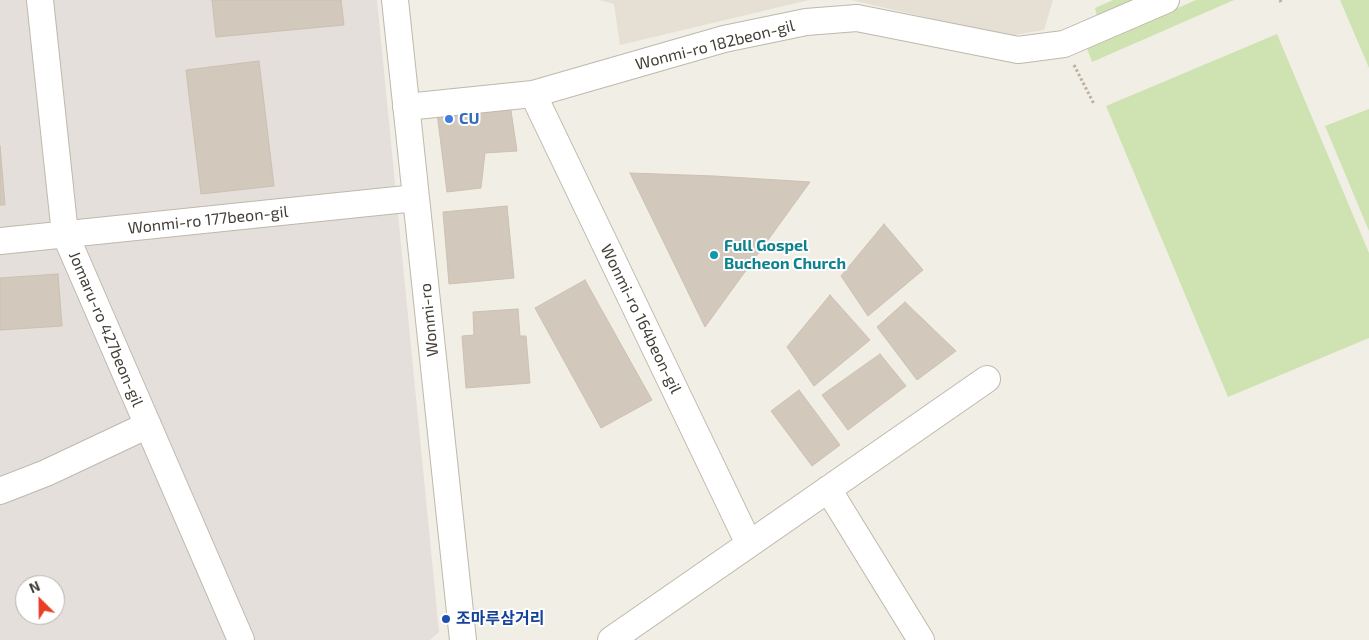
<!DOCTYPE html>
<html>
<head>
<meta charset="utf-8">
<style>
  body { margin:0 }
  #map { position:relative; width:1369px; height:640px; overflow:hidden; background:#f1eee6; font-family:"Exo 2",sans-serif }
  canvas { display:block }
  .north { position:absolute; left:15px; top:575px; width:50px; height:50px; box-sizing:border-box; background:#fff; border:1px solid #b4b2af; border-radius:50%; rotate:337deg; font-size:14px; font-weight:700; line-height:20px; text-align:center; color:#433e36 }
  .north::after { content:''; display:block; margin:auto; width:18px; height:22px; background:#e93e25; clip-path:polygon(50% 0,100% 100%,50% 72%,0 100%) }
</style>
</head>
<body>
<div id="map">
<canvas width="1369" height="640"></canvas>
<div class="north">N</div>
</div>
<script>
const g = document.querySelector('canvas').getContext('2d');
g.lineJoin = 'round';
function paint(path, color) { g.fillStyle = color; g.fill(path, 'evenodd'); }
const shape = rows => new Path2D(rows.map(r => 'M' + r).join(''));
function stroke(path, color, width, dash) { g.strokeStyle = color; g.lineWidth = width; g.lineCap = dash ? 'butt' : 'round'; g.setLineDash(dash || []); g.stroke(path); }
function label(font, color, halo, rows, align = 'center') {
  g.font = font + ' "Exo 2","Noto Sans KR",sans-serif'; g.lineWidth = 4; g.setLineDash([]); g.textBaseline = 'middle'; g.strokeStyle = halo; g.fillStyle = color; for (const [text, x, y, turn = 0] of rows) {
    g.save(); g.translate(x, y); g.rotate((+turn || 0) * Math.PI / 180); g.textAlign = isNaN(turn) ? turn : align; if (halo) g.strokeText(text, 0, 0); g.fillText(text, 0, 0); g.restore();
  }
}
const residential = shape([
  [599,0,809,0,620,45,614,4],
  [851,0,1053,0,1044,30,1008,36]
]);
const industrial = shape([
  [0,0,377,0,439,632,430,640,0,640],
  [25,585,55,585,55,615,25,615]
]);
const green = shape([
  [1113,0,1143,0,1098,20,1095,8],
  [1196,0,1234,0,1092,62,1087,48],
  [1340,0,1369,0,1369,68],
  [1277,34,1369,253,1369,338,1228,397,1106,106],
  [1369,109,1369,231,1325,126]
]);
const building = shape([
  [212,0,341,0,344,25,216,37,212,0],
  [259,61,274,186,201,194,186,70,259,61],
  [510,104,517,151,485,153,481,188,447,192,437,113,510,104],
  [0,146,5,205,0,205,0,146],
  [630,173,714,176,810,182,705,327,630,173],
  [507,206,514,278,449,284,443,212,507,206],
  [884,224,923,270,868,316,841,276,884,224],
  [58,274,62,326,0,330,0,278,58,274],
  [585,280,652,400,601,428,535,308,585,280],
  [830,295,870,340,814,386,787,347,830,295],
  [905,302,956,351,917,380,877,327,905,302],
  [518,309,520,336,526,336,530,383,466,388,462,336,474,335,473,312,518,309],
  [880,354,906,386,848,430,822,395,880,354],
  [799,390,840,445,812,466,771,411,799,390]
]);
const path = shape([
  [1280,0,1281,2],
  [1074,65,1094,104]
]);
const minor = shape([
  [40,0,65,234,241,640],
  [395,0,463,640],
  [533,94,749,544],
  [406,107,533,94,724,39,806,22,857,18,1018,50,1064,44,1166,0],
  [0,241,416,198],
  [828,489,921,640],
  [0,491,46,473,148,425],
  [611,640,987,379]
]);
const markers = [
  [449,119,5,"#3f7fe0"],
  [714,255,5,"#0f9aa8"],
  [446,619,5,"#1a4fb4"]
];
const streetNames = [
  ["Wonmi-ro 182beon-gil",715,45,-14],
  ["Wonmi-ro 177beon-gil",208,220,-6],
  ["Wonmi-ro 164beon-gil",641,319,64],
  ["Wonmi-ro",429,320,-96],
  ["Jomaru-ro 427beon-gil",106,329,67]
];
const shopNames = [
  ["CU",459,119]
];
const cultureNames = [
  ["Full Gospel",724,246],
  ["Bucheon Church",724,264]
];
const transitNames = [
  ["조마루삼거리",456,619]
];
paint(residential, '#e5dfd4');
paint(industrial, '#e4dfda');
paint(green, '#cee3b1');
paint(building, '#d2c9bc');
stroke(building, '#ccc0b0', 1);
stroke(minor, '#bfb8ac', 28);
stroke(path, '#bdb09b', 3, [2.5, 2.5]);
stroke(minor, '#fff', 26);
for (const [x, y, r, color] of markers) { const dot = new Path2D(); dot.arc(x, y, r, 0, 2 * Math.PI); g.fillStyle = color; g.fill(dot); stroke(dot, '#fff', 2); }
label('16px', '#433e36', '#fff', streetNames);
label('bold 16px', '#366cbe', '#fff', shopNames, 'left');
label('bold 16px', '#0d838f', '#fff', cultureNames, 'left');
label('bold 16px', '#164399', '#fff', transitNames, 'left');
</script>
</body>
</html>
